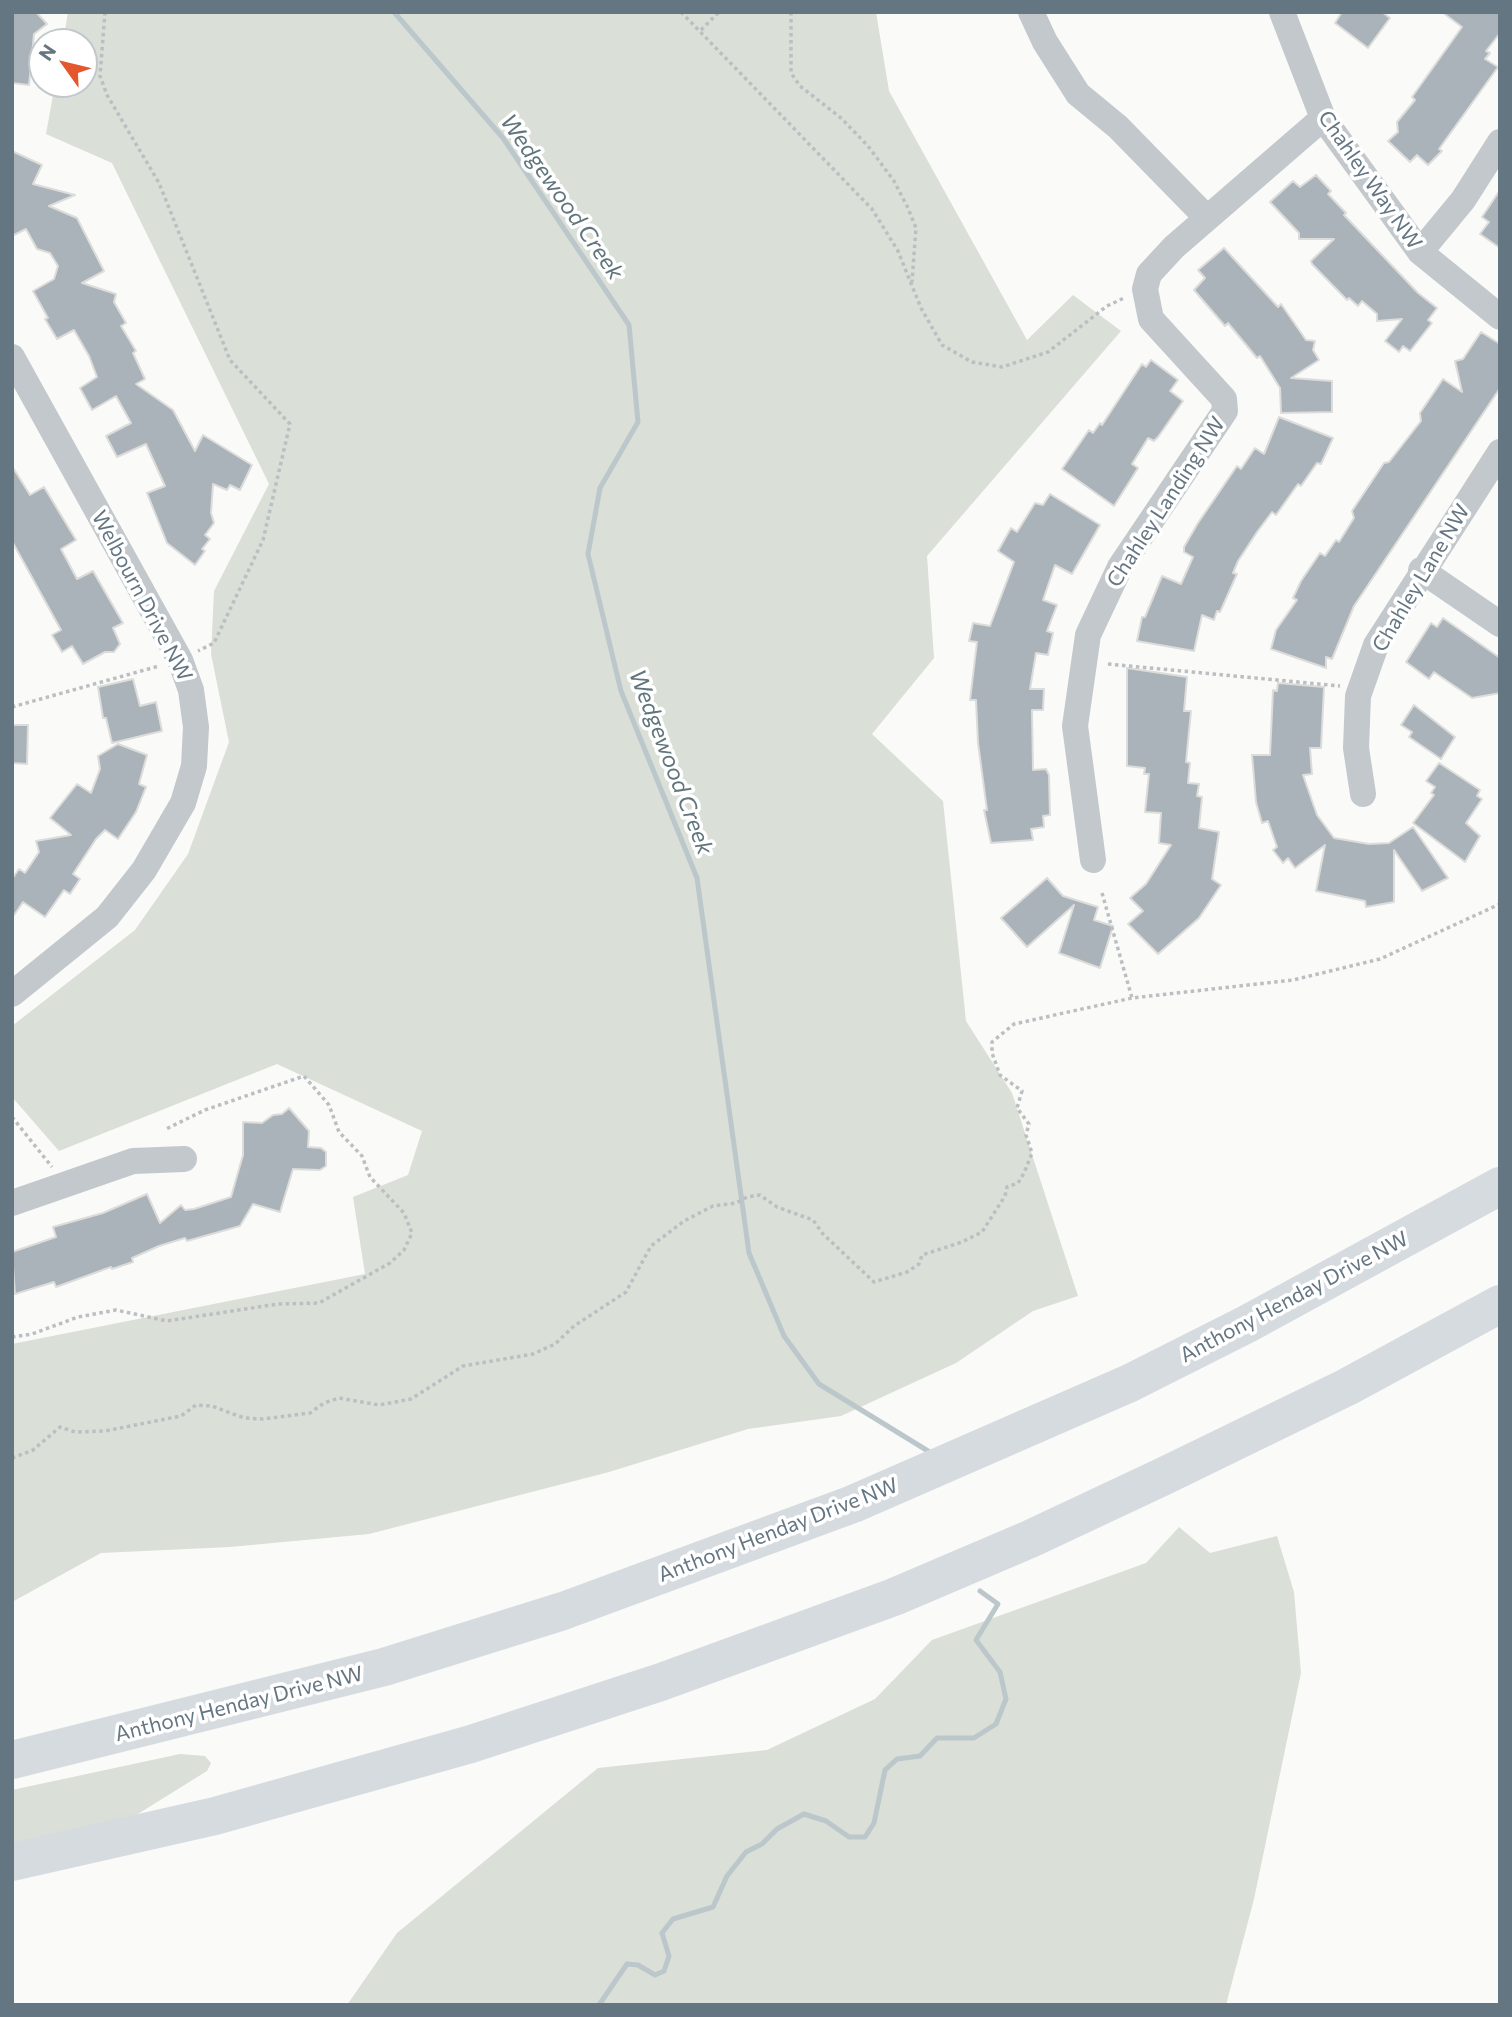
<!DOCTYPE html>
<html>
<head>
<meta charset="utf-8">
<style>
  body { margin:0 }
  #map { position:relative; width:1512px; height:2017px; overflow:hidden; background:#fafaf8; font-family:Commissioner,sans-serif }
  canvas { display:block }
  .frame { position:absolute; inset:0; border:14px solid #657683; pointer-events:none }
  .north { position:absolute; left:28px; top:28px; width:70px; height:70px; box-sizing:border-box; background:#fff; border:2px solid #c1c8cd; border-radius:50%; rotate:304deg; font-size:19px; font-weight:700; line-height:28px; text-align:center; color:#657683 }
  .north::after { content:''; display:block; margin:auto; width:24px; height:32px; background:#e4572e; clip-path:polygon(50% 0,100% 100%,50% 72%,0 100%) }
</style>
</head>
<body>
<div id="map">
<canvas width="1512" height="2017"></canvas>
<div class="frame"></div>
<div class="north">N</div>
</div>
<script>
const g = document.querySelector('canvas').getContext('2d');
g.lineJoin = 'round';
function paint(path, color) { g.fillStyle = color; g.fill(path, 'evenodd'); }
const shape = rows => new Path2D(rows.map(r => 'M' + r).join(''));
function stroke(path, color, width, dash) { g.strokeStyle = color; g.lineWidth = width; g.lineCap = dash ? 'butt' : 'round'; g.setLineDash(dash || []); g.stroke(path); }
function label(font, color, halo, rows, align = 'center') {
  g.font = font + ' Commissioner,sans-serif'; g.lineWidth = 7; g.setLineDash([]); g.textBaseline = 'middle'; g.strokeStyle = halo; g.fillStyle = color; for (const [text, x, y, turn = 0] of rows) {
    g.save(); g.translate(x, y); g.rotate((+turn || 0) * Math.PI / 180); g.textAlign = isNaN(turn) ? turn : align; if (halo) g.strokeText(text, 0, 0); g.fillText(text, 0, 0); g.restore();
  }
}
const green = shape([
  [68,12,876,12,889,91,1027,340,1073,295,1121,331,927,556,934,658,872,734,943,801,966,1021,1012,1093,1078,1296,1033,1311,956,1363,841,1416,748,1429,609,1472,369,1534,230,1547,101,1553,12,1602,12,1344,365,1274,353,1197,408,1175,422,1131,277,1064,59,1151,12,1097,12,1026,135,930,188,854,229,742,211,654,214,591,269,484,112,163,46,134,55,84,84,84,84,42,63,42],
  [1179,1527,1210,1553,1277,1536,1294,1592,1301,1673,1254,1899,1226,2005,347,2005,397,1933,598,1768,767,1750,875,1699,932,1640,1146,1563],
  [180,1754,205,1756,211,1763,207,1771,125,1822,12,1843,12,1790]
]);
const stream = shape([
  [394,12,503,138,629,325,638,422,600,488,588,554,621,691,697,878,749,1253,784,1336,819,1384,928,1451],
  [599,2005,627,1964,638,1965,655,1975,664,1971,669,1956,662,1933,673,1919,713,1907,727,1876,746,1852,762,1844,777,1829,804,1814,826,1821,849,1837,865,1837,874,1823,885,1770,897,1759,920,1756,937,1738,974,1738,996,1724,1006,1699,1000,1672,976,1640,998,1604,980,1591]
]);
const building = shape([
  [12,12,36,12,47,24,34,34,29,85,12,83,12,12],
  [1342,12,1382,12,1390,18,1368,48,1335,23,1342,12],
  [1442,12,1500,12,1500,33,1486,51,1490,53,1485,59,1498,67,1439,149,1442,151,1428,165,1417,155,1410,162,1388,141,1398,132,1397,122,1415,100,1412,97,1462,27,1442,12],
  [12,151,42,165,33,184,75,195,49,206,77,218,104,271,82,283,116,294,114,302,126,323,121,326,136,351,133,353,145,379,136,384,173,410,195,451,203,435,252,465,240,490,230,485,227,490,213,484,211,513,214,523,205,535,210,539,202,549,205,551,195,565,167,543,147,493,165,486,146,444,117,457,106,436,131,423,116,396,92,410,80,388,97,377,89,356,74,330,57,339,45,319,48,318,33,291,54,279,58,266,50,253,37,249,26,229,12,236,12,151],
  [1316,175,1331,191,1328,194,1346,213,1344,215,1418,293,1437,308,1428,320,1432,323,1410,351,1403,346,1399,352,1385,341,1402,319,1377,321,1377,314,1362,301,1358,306,1349,298,1347,300,1312,264,1311,261,1334,239,1299,239,1299,233,1270,202,1293,181,1300,187,1316,175],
  [1500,190,1500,248,1480,234,1489,222,1482,217,1500,190],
  [1224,248,1278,307,1281,304,1306,340,1315,341,1313,350,1319,360,1291,378,1332,381,1332,412,1281,413,1280,388,1260,356,1257,358,1228,323,1225,326,1194,290,1205,278,1198,270,1224,248],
  [1481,332,1500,344,1500,388,1354,606,1332,659,1326,657,1326,668,1271,649,1276,630,1297,600,1293,598,1301,581,1320,553,1325,556,1336,540,1339,542,1354,518,1352,511,1384,463,1389,462,1421,421,1420,413,1443,379,1462,392,1455,361,1463,359,1481,332],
  [1151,360,1178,380,1170,391,1183,401,1158,437,1154,441,1148,438,1132,464,1138,468,1114,506,1062,469,1089,430,1093,433,1100,423,1102,425,1142,364,1146,367,1151,360],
  [1279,417,1333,438,1321,464,1317,463,1301,486,1298,484,1276,515,1272,512,1257,532,1238,561,1233,573,1237,574,1220,612,1217,611,1214,620,1202,615,1194,651,1137,641,1142,617,1145,617,1162,576,1181,584,1193,557,1184,552,1184,547,1198,523,1237,466,1241,469,1255,448,1264,454,1279,417],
  [12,466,30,495,44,487,76,540,61,549,77,579,93,571,123,623,113,628,120,644,114,652,105,652,83,664,72,646,62,652,52,635,61,630,12,541,12,466],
  [1050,494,1100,525,1072,574,1055,565,1043,600,1057,605,1047,631,1053,633,1048,655,1036,653,1030,689,1044,689,1043,710,1032,710,1033,770,1046,769,1049,775,1050,815,1043,816,1044,827,1031,829,1033,840,991,843,984,810,987,810,978,743,976,700,970,700,977,642,969,641,973,623,990,626,1014,562,998,551,1011,528,1017,532,1035,503,1043,505,1050,494],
  [1443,618,1500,658,1500,693,1472,698,1434,672,1429,679,1406,662,1431,623,1437,627,1443,618],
  [1127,668,1187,677,1184,711,1191,711,1186,762,1190,763,1188,783,1199,784,1197,796,1202,797,1199,828,1219,832,1212,879,1221,885,1199,918,1158,954,1128,924,1143,911,1130,898,1146,884,1171,845,1159,843,1161,813,1145,812,1149,774,1144,774,1145,768,1127,766,1127,668],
  [133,679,140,706,156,702,162,731,112,743,106,718,103,718,98,687,133,679],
  [1278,683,1324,687,1321,748,1310,748,1312,774,1303,775,1317,815,1334,838,1369,844,1389,843,1413,827,1448,878,1422,891,1394,850,1394,902,1366,907,1365,901,1316,891,1325,845,1295,868,1288,858,1283,863,1273,850,1277,847,1268,821,1262,823,1256,802,1252,755,1270,755,1273,690,1277,691,1278,683],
  [1414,705,1455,737,1441,759,1409,737,1412,732,1401,725,1414,705],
  [12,725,28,725,27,764,12,763,12,725],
  [118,744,147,755,139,784,146,787,136,812,118,839,105,830,96,839,73,874,80,879,70,894,64,890,45,917,23,902,12,918,12,879,19,869,25,873,39,852,36,841,71,835,50,818,77,784,91,793,100,769,98,756,118,744],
  [1439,763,1480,790,1477,796,1482,799,1466,823,1480,836,1465,862,1413,823,1434,795,1431,793,1435,787,1426,781,1439,763],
  [1047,878,1063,896,1098,907,1094,920,1113,926,1100,968,1059,953,1074,905,1027,947,1001,918,1047,878],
  [289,1108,309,1131,308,1147,321,1148,326,1152,326,1166,320,1170,293,1169,280,1212,253,1204,240,1226,187,1241,185,1238,159,1246,132,1258,133,1262,112,1269,111,1267,56,1287,54,1282,15,1294,12,1252,56,1237,53,1227,103,1213,147,1194,160,1223,181,1205,185,1210,194,1209,231,1197,243,1155,243,1122,262,1123,273,1115,282,1114,289,1108]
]);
const path = shape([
  [105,12,100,76,107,95,159,183,230,360,290,424,263,540,214,643,198,651],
  [681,12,872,209,898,251,921,308,942,345,972,362,1002,367,1048,352,1107,306,1124,298],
  [791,12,791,73,800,86,841,118,868,146,894,181,908,208,916,228,912,282],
  [701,30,719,12],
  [1108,664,1340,686],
  [12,707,159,666],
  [1102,893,1132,998],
  [12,1117,52,1167],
  [12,1337,32,1334,78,1317,116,1310,167,1321,278,1304,319,1303,390,1263,404,1250,412,1233,404,1213,370,1177,362,1156,339,1132,329,1105,304,1076,205,1110,164,1130],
  [12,1458,33,1450,60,1427,75,1432,105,1431,181,1416,196,1405,212,1406,244,1418,263,1419,310,1413,324,1403,339,1398,379,1405,411,1399,463,1366,533,1354,555,1344,574,1326,626,1292,651,1246,684,1221,713,1206,736,1203,747,1197,760,1195,777,1207,813,1220,823,1234,874,1282,907,1272,919,1264,922,1255,962,1242,982,1232,1005,1196,1007,1187,1018,1183,1024,1173,1032,1153,1026,1135,1029,1124,1017,1108,1022,1091,1000,1075,992,1053,992,1042,1014,1024,1132,998,1293,980,1380,959,1500,904]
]);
const minor = shape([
  [1031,12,1045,42,1078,94,1118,127,1207,218],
  [1282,12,1323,118,1420,252,1500,317],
  [1420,252,1463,200,1500,142],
  [12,357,180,660,191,690,196,727,194,766,183,803,144,870,107,917,12,994],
  [1421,570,1500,624],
  [1363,794,1356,748,1358,696,1376,645,1500,452],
  [1093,860,1075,726,1088,635,1120,567,1225,411,1224,399,1151,319,1145,289,1149,274,1174,247,1323,118],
  [12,1203,133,1161,184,1159]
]);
const highway = shape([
  [12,1760,384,1667,563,1611,853,1504,1130,1383,1247,1324,1500,1186],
  [12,1862,215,1816,471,1744,661,1682,894,1597,1030,1539,1162,1477,1347,1387,1500,1304]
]);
const streetNames = [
  ["Chahley Way NW",1370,180,55],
  ["Chahley Landing NW",1166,502,-57],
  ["Chahley Lane NW",1421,578,-59],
  ["Welbourn Drive NW",142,596,62],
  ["Anthony Henday Drive NW",1294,1297,-28],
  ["Anthony Henday Drive NW",778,1530,-21],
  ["Anthony Henday Drive NW",239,1704,-14]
];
const waterNames = [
  ["Wedgewood Creek",562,197,55],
  ["Wedgewood Creek",671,762,69]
];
paint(green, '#dadfd7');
stroke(stream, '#bbc7cb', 5);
paint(building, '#aab3b9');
stroke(building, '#dcdcda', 2);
stroke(path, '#bbbfc2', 3.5, [3.5, 3.5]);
stroke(minor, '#c3c8cc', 26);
stroke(highway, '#d6dbdf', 38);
label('21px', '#657683', '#fff', streetNames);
label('italic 23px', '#60757c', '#fff', waterNames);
</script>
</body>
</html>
